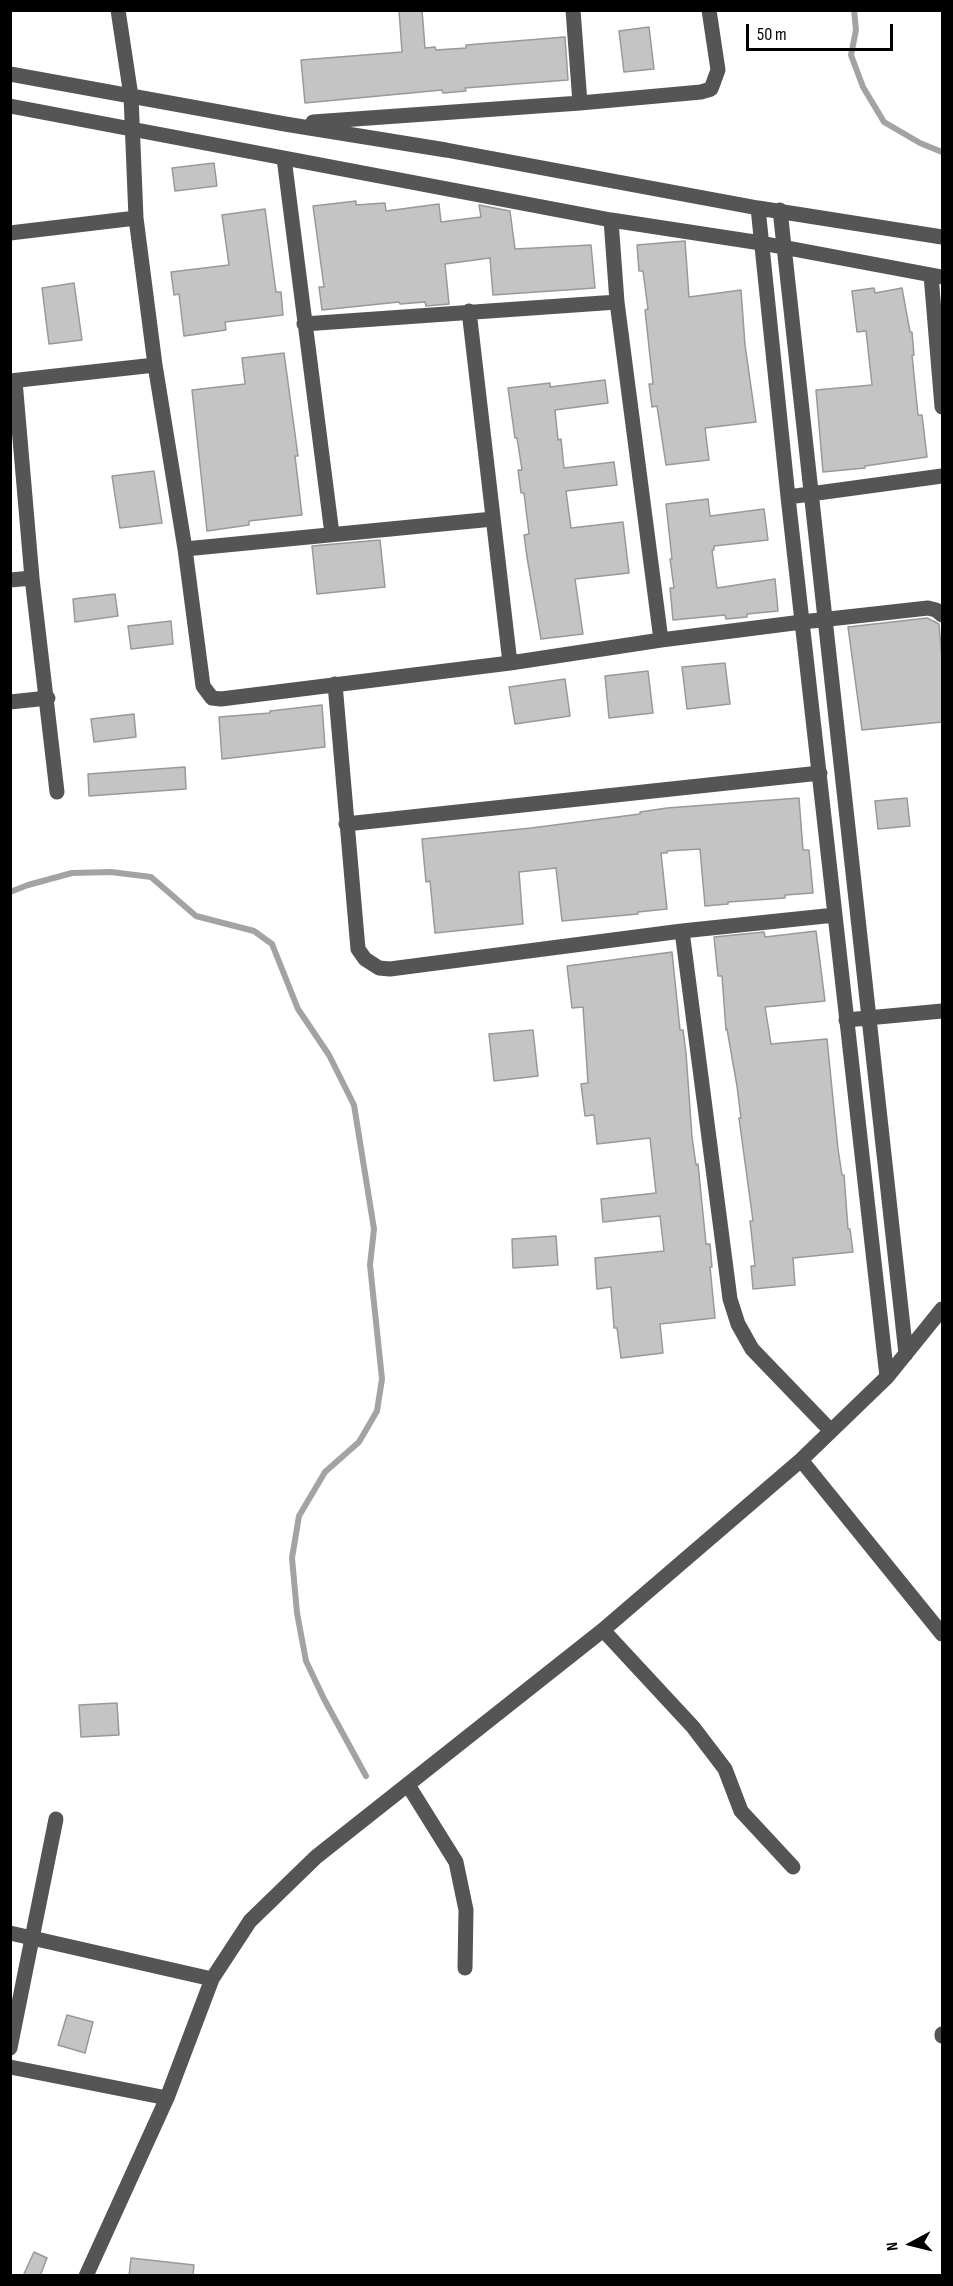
<!DOCTYPE html>
<html>
<head>
<meta charset="utf-8">
<style>
  body { margin:0 }
  #map { position:relative; width:953px; height:2286px; overflow:hidden; background:#fff; font-family:"Sofia Sans Condensed",sans-serif }
  canvas { display:block }
  .frame { position:absolute; inset:0; border:12px solid #000; pointer-events:none }
  .north { position:absolute; left:881px; top:2214px; width:60px; height:60px; -webkit-text-stroke:4px #fff; paint-order:stroke; rotate:263deg; font-size:16px; font-weight:700; line-height:24px; text-align:center; color:#000 }
  .north::after { content:''; display:block; margin:auto; width:21px; height:27px; background:#000; clip-path:polygon(50% 0,100% 100%,50% 72%,0 100%) }
  .scale { position:absolute; left:746px; top:24px; width:147px; height:27px; box-sizing:border-box; border:3px solid #000; border-top:0; padding-left:8px; font-size:18px; line-height:21px; white-space:nowrap; color:#000; -webkit-text-stroke:4px #fff; paint-order:stroke }
</style>
</head>
<body>
<div id="map">
<canvas width="953" height="2286"></canvas>
<div class="frame"></div>
<div class="north">N</div>
<div class="scale">50 m</div>
</div>
<script>
const g = document.querySelector('canvas').getContext('2d');
g.lineJoin = 'round';
const shape = rows => new Path2D(rows.map(r => 'M' + r).join(''));
function stroke(path, color, width, dash) { g.strokeStyle = color; g.lineWidth = width; g.lineCap = dash ? 'butt' : 'round'; g.setLineDash(dash || []); g.stroke(path); }
function paint(path, color) { g.fillStyle = color; g.fill(path, 'evenodd'); }
const stream = shape([
  [854,10,856,30,851,55,863,87,884,122,920,143,942,152],
  [10,892,28,885,72,873,111,872,151,877,196,916,254,931,272,944,298,1009,329,1055,354,1105,374,1229,370,1265,382,1379,377,1411,359,1442,325,1472,299,1516,292,1558,297,1613,306,1661,324,1699,366,1776]
]);
const building = shape([
  [399,10,422,10,425,48,435,47,436,50,466,48,466,45,565,37,568,80,465,88,466,91,443,93,442,90,305,103,301,60,402,52,399,10],
  [649,27,654,69,624,72,619,31,649,27],
  [214,163,217,186,175,191,172,168,214,163],
  [356,201,356,205,385,203,386,211,439,204,441,222,481,217,479,205,510,211,515,249,591,245,595,288,493,295,490,258,445,264,449,304,426,306,425,302,400,304,399,302,322,310,319,287,324,287,313,206,356,201],
  [265,209,276,292,281,292,283,315,225,322,226,330,184,336,179,294,174,295,171,272,229,265,222,215,265,209],
  [685,241,689,297,741,290,745,345,756,422,705,428,709,460,666,465,657,406,652,407,649,384,653,384,645,310,648,309,643,271,639,271,637,245,685,241],
  [74,283,82,340,49,344,42,288,74,283],
  [874,288,875,293,902,288,910,332,912,332,914,355,912,355,918,415,922,415,927,457,865,466,865,468,823,472,816,390,872,385,866,331,857,332,852,291,874,288],
  [284,353,298,456,295,456,302,515,249,521,249,525,207,531,192,390,245,384,242,358,284,353],
  [605,380,608,403,555,410,558,440,561,439,564,468,614,462,617,485,566,491,571,528,623,522,629,573,575,579,583,634,541,639,527,557,524,535,529,534,524,493,521,493,518,470,522,470,517,438,515,438,508,388,550,383,550,387,605,380],
  [154,471,162,523,120,528,112,476,154,471],
  [708,499,710,516,764,509,768,540,714,546,714,550,712,550,717,588,775,579,778,611,747,614,747,617,726,619,725,615,673,620,670,588,674,588,670,559,672,559,666,504,708,499],
  [380,540,385,587,317,594,312,546,380,540],
  [115,594,118,616,75,622,73,599,115,594],
  [927,618,939,624,942,660,942,722,862,730,848,627,927,618],
  [171,621,173,644,131,649,128,626,171,621],
  [725,663,730,704,687,709,682,667,725,663],
  [648,671,653,713,609,718,605,676,648,671],
  [565,679,570,716,515,724,509,687,565,679],
  [322,705,325,747,222,759,219,717,270,713,270,711,322,705],
  [134,714,136,737,94,742,91,719,134,714],
  [185,767,186,789,89,796,88,774,185,767],
  [799,798,803,850,809,850,813,893,785,895,785,898,728,902,728,904,705,906,700,849,667,851,667,853,661,853,667,909,638,912,638,914,562,921,556,868,519,872,523,924,435,933,430,881,426,882,422,839,531,828,640,814,640,812,667,808,799,798],
  [907,798,910,826,878,829,875,801,907,798],
  [816,931,825,1001,765,1007,771,1044,827,1039,838,1149,842,1175,844,1175,848,1229,850,1229,853,1252,793,1258,795,1285,753,1289,751,1266,755,1266,750,1221,753,1221,739,1118,741,1118,737,1086,727,1029,726,1030,722,976,718,976,714,937,764,932,765,937,816,931],
  [672,952,680,1030,683,1030,686,1053,692,1137,696,1165,698,1164,706,1244,710,1244,712,1267,710,1267,715,1318,660,1324,663,1353,621,1358,617,1328,614,1328,611,1287,597,1289,595,1258,664,1251,660,1216,603,1222,601,1199,656,1193,650,1138,597,1144,594,1115,585,1116,581,1084,588,1083,583,1007,572,1008,567,966,672,952],
  [533,1030,538,1076,494,1081,489,1034,533,1030],
  [556,1236,558,1265,513,1268,512,1239,556,1236],
  [117,1703,119,1735,81,1737,79,1705,117,1703],
  [67,2015,93,2022,85,2053,58,2045,67,2015],
  [34,2252,47,2258,40,2276,23,2276,34,2252],
  [131,2258,194,2265,193,2276,129,2276,131,2258]
]);
const minor = shape([
  [118,10,131,96,136,218,155,365,185,549,203,686,212,698,221,699,510,663,661,640,802,622,928,608,936,610,942,615],
  [573,10,580,103],
  [10,74,285,124,446,150,758,208,942,237],
  [10,106,611,220,761,243,942,277],
  [313,122,580,103,701,92,711,89,718,70,709,10],
  [284,158,332,534],
  [758,208,788,497,887,1377],
  [780,210,906,1354],
  [611,220,617,302,661,640],
  [10,233,136,218],
  [931,275,942,407],
  [469,311,510,663],
  [304,324,617,302],
  [10,381,155,365],
  [15,381,32,578,57,792],
  [788,497,942,476],
  [185,549,493,519],
  [10,580,32,578],
  [335,684,358,949,365,959,379,968,390,969,682,931,835,915],
  [10,702,48,698],
  [346,824,820,773],
  [682,931,730,1299,738,1324,752,1349,831,1431],
  [846,1020,942,1011],
  [801,1460,942,1634],
  [603,1630,693,1727,725,1769,741,1811,793,1867],
  [408,1785,456,1862,466,1910,465,1968],
  [10,1933,212,1979],
  [942,2036,942,2034],
  [10,2048,56,1819],
  [10,2067,167,2098],
  [86,2276,167,2098,212,1979,250,1921,316,1857,603,1630,801,1460,887,1377,942,1309]
]);
stroke(stream, '#a3a3a3', 6);
paint(building, '#c4c4c4');
stroke(building, '#999', 1.5);
stroke(minor, '#555', 15);
</script>
</body>
</html>
